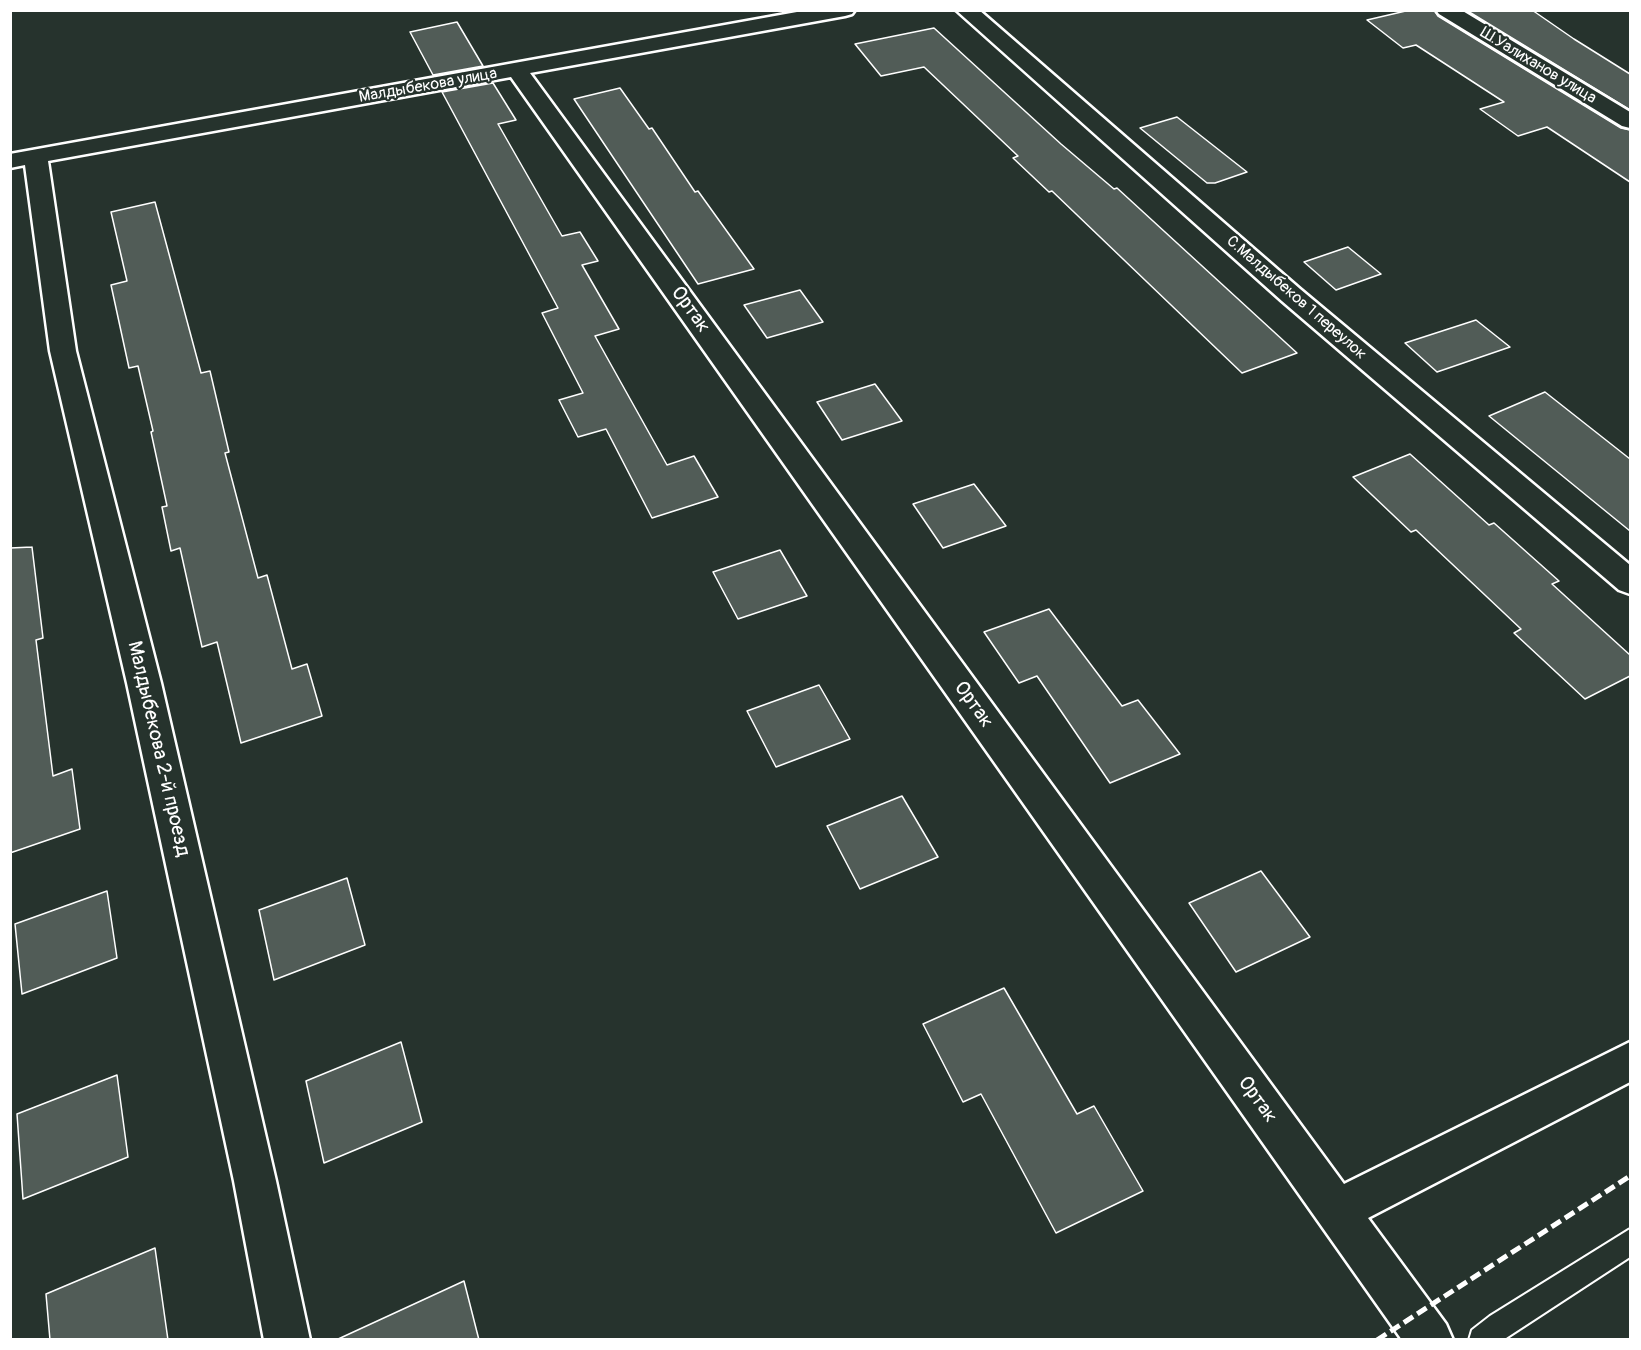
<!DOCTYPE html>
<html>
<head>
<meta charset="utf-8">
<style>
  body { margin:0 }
  #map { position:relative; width:1641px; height:1350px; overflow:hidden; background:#26332d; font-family:Pangolin,sans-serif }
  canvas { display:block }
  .frame { position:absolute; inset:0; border:12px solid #fff; pointer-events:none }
</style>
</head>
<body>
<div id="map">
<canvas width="1641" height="1350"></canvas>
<div class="frame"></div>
</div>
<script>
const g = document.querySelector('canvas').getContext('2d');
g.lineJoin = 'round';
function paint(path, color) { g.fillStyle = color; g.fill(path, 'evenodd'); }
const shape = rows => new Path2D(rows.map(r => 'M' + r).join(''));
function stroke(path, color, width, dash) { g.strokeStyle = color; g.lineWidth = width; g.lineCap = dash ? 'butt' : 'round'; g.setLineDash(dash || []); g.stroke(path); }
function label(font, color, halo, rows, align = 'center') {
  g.font = font + ' Pangolin,sans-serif'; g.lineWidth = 4.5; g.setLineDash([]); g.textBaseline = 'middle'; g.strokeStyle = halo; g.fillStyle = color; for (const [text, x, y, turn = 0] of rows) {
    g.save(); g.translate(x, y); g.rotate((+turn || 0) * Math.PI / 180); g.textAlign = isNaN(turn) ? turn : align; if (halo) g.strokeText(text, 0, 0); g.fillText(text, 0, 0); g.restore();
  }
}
const building = shape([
  [1410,10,1434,10,1438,16,1621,128,1630,130,1630,182,1547,127,1518,136,1480,109,1504,102,1416,45,1403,48,1367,20,1410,10],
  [1466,10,1532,10,1574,39,1630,74,1630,110,1466,10],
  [457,22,483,66,433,75,410,32,457,22],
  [934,28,1061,144,1114,189,1117,188,1297,353,1242,373,1052,191,1049,192,1013,158,1018,156,924,67,881,76,855,44,934,28],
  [493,83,516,120,498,124,562,236,580,232,598,261,582,265,619,329,595,336,667,465,694,456,718,497,652,518,606,429,578,437,559,400,583,393,542,313,558,308,442,92,493,83],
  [620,88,649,129,652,128,695,192,698,191,754,269,698,284,574,99,620,88],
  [1177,117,1247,172,1215,183,1207,183,1140,128,1177,117],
  [155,202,201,373,210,371,229,452,225,453,258,578,267,575,292,669,307,664,322,716,241,743,217,642,202,647,180,548,171,551,162,507,167,506,151,432,153,431,138,366,129,368,111,285,127,281,111,212,155,202],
  [1348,247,1381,274,1336,290,1304,262,1348,247],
  [800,290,823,322,767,338,744,305,800,290],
  [1476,320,1510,347,1437,372,1405,343,1476,320],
  [875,384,902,421,842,440,817,402,875,384],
  [1545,392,1630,459,1630,531,1489,416,1545,392],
  [1410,454,1489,525,1494,523,1559,581,1552,584,1630,655,1630,676,1585,699,1514,633,1521,629,1416,530,1411,532,1353,477,1410,454],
  [974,484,1006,526,943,548,913,504,974,484],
  [32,547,43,638,36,640,53,776,72,769,80,829,10,853,10,548,32,547],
  [780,550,807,596,738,619,713,572,780,550],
  [1049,609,1122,706,1138,700,1180,754,1110,783,1037,676,1019,683,984,632,1049,609],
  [819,685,850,739,776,767,747,711,819,685],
  [902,796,938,857,860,889,827,826,902,796],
  [1261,871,1310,937,1236,972,1189,903,1261,871],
  [347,878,365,945,274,980,259,910,347,878],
  [107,891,117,958,22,994,15,924,107,891],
  [1004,988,1077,1114,1094,1106,1143,1191,1056,1233,981,1094,963,1102,923,1024,1004,988],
  [401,1042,422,1122,324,1163,306,1081,401,1042],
  [117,1075,128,1157,23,1199,17,1114,117,1075],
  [155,1248,168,1340,50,1340,46,1294,155,1248],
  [464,1281,479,1340,336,1340,464,1281]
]);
const lane = shape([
  [1630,1229,1630,1257,1503,1340,1469,1340,1472,1330,1490,1316,1630,1229]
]);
const street = shape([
  [808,10,855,10,852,14,845,16,530,73,1344,1184,1630,1042,1630,1082,1368,1218,1446,1324,1453,1340,1402,1340,511,77,48,161,76,351,161,683,276,1181,310,1340,264,1340,234,1181,127,683,50,351,25,165,10,168,10,154,808,10],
  [956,10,979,10,1300,289,1630,565,1630,594,1619,590,1282,301,956,10],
  [1436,10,1461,10,1630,112,1630,128,1622,126,1439,14,1436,10]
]);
const rail = shape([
  [1377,1340,1630,1176]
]);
const farStreetnames = [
  ["Ш.Уалиханов улица",1538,66,31],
  ["Малдыбекова улица",428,86,-10],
  ["С.Малдыбеков 1 переулок",1296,298,41]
];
const streetNames = [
  ["Ортак",690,310,54],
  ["Ортак",973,705,54],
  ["Малдыбекова 2-й проезд",158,749,77],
  ["Ортак",1257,1100,54]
];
paint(building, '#515c57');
stroke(building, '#fff', 1.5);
stroke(lane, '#fff', 4);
stroke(street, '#fff', 5);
paint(lane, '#26332d');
paint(street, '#26332d');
stroke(rail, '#fff', 5, [11, 5]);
label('16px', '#fff', '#26332d', farStreetnames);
label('20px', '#fff', '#26332d', streetNames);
</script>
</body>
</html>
